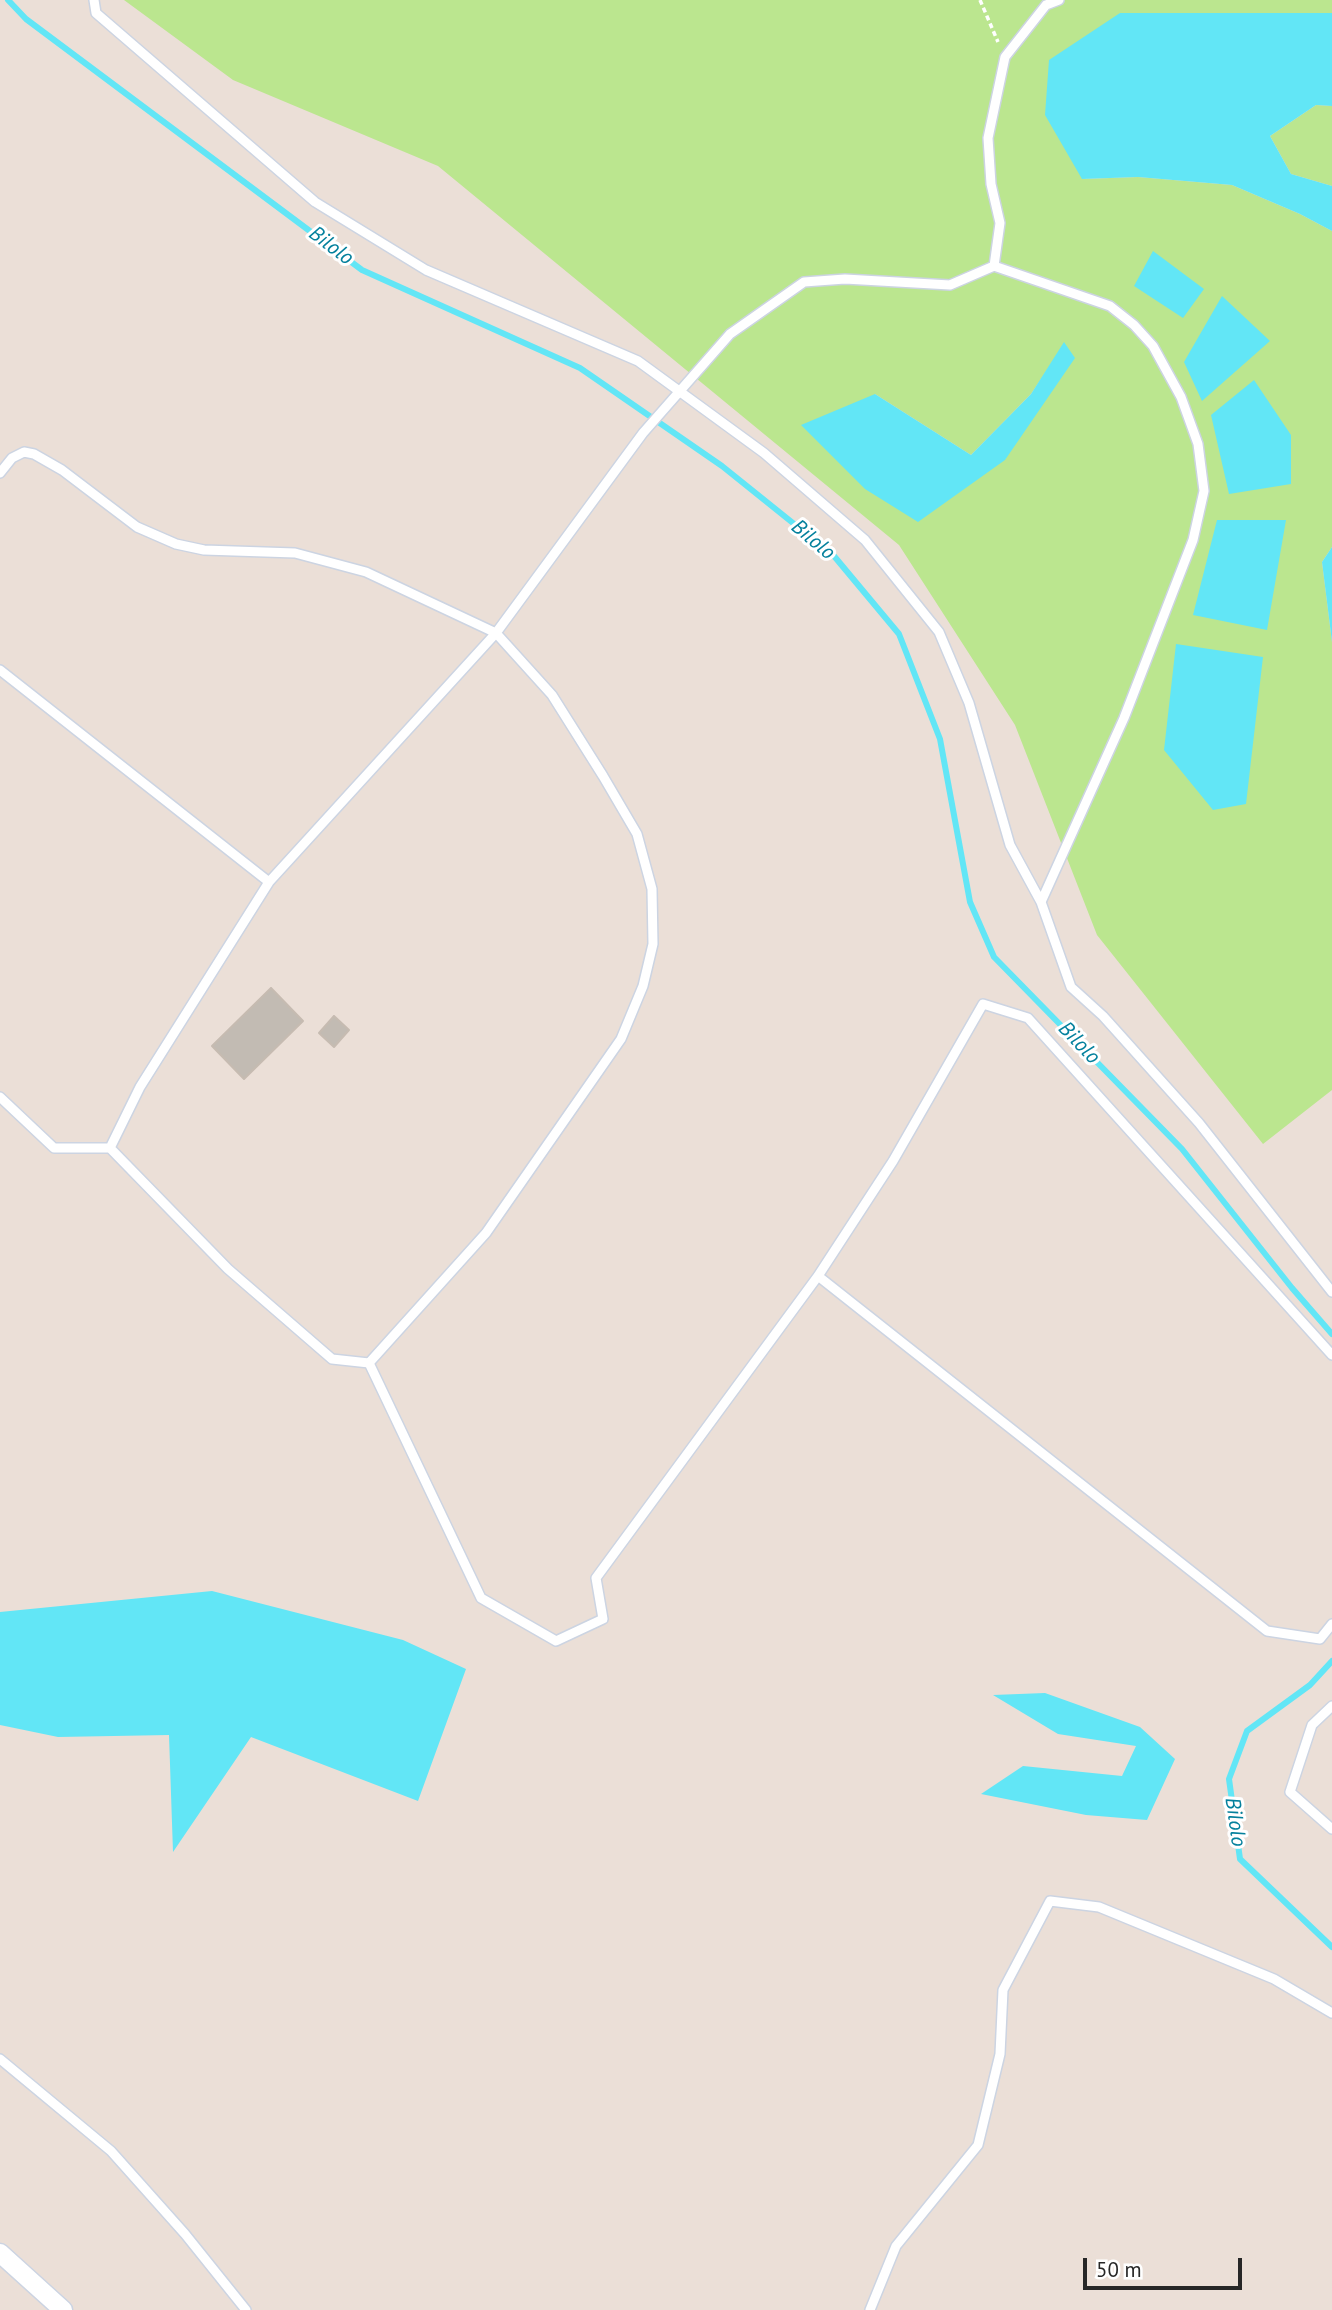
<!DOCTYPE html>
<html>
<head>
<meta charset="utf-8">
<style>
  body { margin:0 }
  #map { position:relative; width:1332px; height:2310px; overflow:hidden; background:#ebdfd7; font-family:"PT Sans",sans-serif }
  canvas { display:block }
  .scale { position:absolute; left:1083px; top:2258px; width:159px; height:32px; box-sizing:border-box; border:4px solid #272727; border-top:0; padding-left:9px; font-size:21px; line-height:24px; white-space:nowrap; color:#272727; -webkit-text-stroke:5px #fff; paint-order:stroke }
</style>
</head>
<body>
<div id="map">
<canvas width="1332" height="2310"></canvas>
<div class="scale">50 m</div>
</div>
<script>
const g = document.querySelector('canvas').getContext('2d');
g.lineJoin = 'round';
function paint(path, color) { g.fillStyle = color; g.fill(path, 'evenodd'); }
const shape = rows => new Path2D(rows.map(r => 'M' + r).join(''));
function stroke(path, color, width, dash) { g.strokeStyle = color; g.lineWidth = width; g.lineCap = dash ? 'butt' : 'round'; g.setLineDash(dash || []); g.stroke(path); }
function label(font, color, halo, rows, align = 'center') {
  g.font = font + ' "PT Sans",sans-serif'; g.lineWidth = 6; g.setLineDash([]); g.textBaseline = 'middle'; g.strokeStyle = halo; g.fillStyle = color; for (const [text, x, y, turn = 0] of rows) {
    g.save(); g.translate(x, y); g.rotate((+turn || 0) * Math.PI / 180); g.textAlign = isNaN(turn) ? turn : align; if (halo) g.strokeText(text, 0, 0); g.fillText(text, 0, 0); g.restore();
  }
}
const green = shape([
  [124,0,1332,0,1332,13,1120,13,1082,179,1138,177,1232,185,1300,214,1332,231,1332,547,1322,562,1332,642,1332,1090,1263,1144,1097,935,1015,725,899,545,438,166,233,80],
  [1065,343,1005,459,865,489,875,394,971,455,1031,394],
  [1316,105,1332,106,1332,186,1291,174,1270,136]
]);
const water = shape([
  [1120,13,1332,13,1332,106,1316,105,1270,136,1291,174,1332,186,1332,231,1300,214,1232,185,1138,177,1082,179,1045,115,1049,60],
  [1153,251,1204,289,1183,318,1134,286],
  [1222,296,1270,341,1202,401,1184,362],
  [1064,342,1075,358,1005,460,918,522,865,489,801,425,875,394,971,455,1031,394],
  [1254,380,1291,435,1291,484,1229,494,1211,415],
  [1217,520,1286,520,1267,630,1193,615],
  [1332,547,1332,642,1322,562],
  [1176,644,1263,657,1246,804,1213,810,1164,750],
  [212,1591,403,1640,466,1669,418,1801,251,1737,173,1852,169,1735,58,1737,0,1725,0,1612],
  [1045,1693,1140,1727,1175,1759,1147,1820,1086,1815,981,1794,1023,1766,1122,1776,1136,1746,1058,1734,993,1695]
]);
const stream = shape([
  [8,0,26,19,362,270,580,368,722,466,834,556,899,634,940,739,970,902,994,957,1182,1149,1292,1288,1332,1334],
  [1332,1661,1310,1685,1247,1731,1229,1779,1240,1859,1332,1947]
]);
const building = shape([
  [271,988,303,1021,244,1079,212,1046,271,988],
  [334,1016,349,1030,334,1047,319,1033,334,1016]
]);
const path = shape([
  [980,0,998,42]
]);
const service = shape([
  [94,0,96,13,315,202,426,270,638,361,764,453,865,540,939,632,969,703,1010,845,1041,902,1071,987,1103,1016,1199,1123,1332,1292],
  [994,266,1110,306,1134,325,1153,346,1181,397,1198,444,1204,491,1193,540,1124,718,1041,902],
  [0,473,12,458,24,452,34,454,62,470,137,527,176,544,204,550,295,553,366,572,496,633,552,695,603,776,637,834,652,889,653,944,643,986,621,1039,486,1233,369,1363,332,1359,228,1269,110,1148],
  [0,670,269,882],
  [0,1097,54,1148,110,1148,140,1087,269,882,496,633,643,433,730,334,804,282,845,279,950,285,994,266,1000,223,991,184,988,138,1005,57,1046,5,1059,0],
  [818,1276,1267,1631,1320,1639,1332,1624],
  [369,1363,481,1598,556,1641,603,1619,596,1578,818,1276,893,1161,983,1004,1028,1018,1332,1355],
  [1332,1706,1312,1725,1290,1792,1332,1829],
  [0,2059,111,2151,185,2234,246,2310],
  [870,2310,896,2246,978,2145,1000,2054,1003,1990,1050,1901,1099,1907,1274,1979,1332,2013]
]);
const minor = shape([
  [0,2253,63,2310]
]);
const waterNames = [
  ["Bilolo",331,246,37],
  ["Bilolo",813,540,40],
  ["Bilolo",1079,1043,46],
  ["Bilolo",1235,1822,82]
];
paint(green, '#bbe68f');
paint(water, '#62e6f6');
stroke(stream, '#62e6f6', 6);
paint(building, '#c2bbb3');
stroke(building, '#c6bbb1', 2);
stroke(service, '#ccd4e2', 12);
stroke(minor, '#ccd4e2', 21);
stroke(path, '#fff', 3.5, [5, 3.5]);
stroke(service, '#fff', 9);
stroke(minor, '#fff', 18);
label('italic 21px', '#05819d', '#fff', waterNames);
</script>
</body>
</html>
